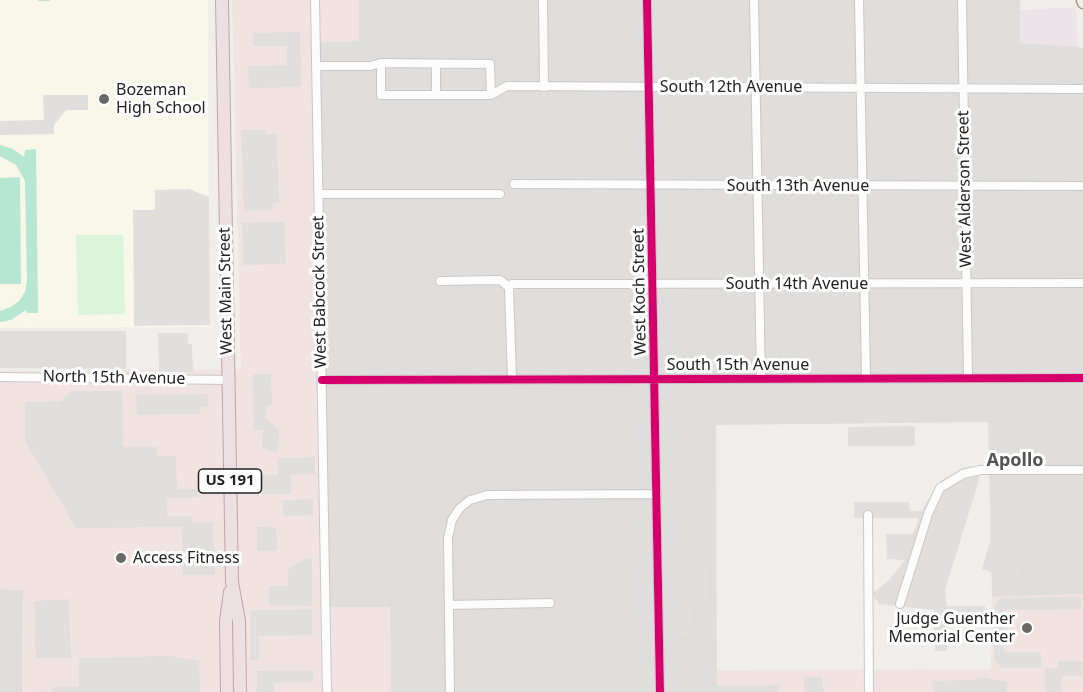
<!DOCTYPE html>
<html>
<head>
<meta charset="utf-8">
<style>
  body { margin:0 }
  canvas { display:block; background:#f0eeeb }
</style>
</head>
<body>
<canvas width="1083" height="692"></canvas>
<script>
const g = document.querySelector('canvas').getContext('2d');
g.lineJoin = 'round';
function paint(path, color) { g.fillStyle = color; g.fill(path, 'evenodd'); }
const shape = rows => new Path2D(rows.map(r => 'M' + r).join(''));
function stroke(path, color, width, dash) { g.strokeStyle = color; g.lineWidth = width; g.lineCap = dash ? 'butt' : 'round'; g.setLineDash(dash || []); g.stroke(path); }
function label(font, color, halo, rows, align = 'center') {
  g.font = font + ' "Noto Sans",sans-serif'; g.lineWidth = 6; g.setLineDash([]); g.textBaseline = 'middle'; g.strokeStyle = halo; g.fillStyle = color; for (const [text, x, y, turn = 0] of rows) {
    g.save(); g.translate(x, y); g.rotate((+turn || 0) * Math.PI / 180); g.textAlign = isNaN(turn) ? turn : align; if (halo) g.strokeText(text, 0, 0); g.fillText(text, 0, 0); g.restore();
  }
}
const residential = shape([
  [359,0,1020,0,1020,10,1076,47,1083,48,1083,594,992,597,988,422,716,425,717,692,391,692,390,607,322,607,312,42,359,41],
  [0,331,126,331,126,369,0,368],
  [0,589,23,590,22,692,0,692]
]);
const commercial = shape([
  [232,0,359,0,359,41,312,43,322,607,390,607,391,692,22,692,23,590,0,589,0,371,241,369],
  [1083,594,1083,692,717,692,717,670,991,669,992,597]
]);
const industrial = shape([
  [1076,7,1078,47,1020,43,1020,10]
]);
const education = shape([
  [0,0,208,0,209,327,0,328]
]);
const park = shape([
  [76,235,123,235,125,314,78,315]
]);
const pitch = shape([
  [0,145,13,149,24,157,25,150,36,149,38,313,27,313,26,310,11,320,0,322,0,311,11,307,19,301,25,292,27,281,25,181,16,165,0,156],
  [20,177,21,284,0,284,0,178]
]);
const parking = shape([
  [300,32,301,87,249,88,248,66,287,65,287,46,253,46,253,33],
  [43,95,88,95,88,110,66,110,54,125,54,134,0,135,0,121,44,120],
  [241,130,265,130,266,135,277,134,279,202,274,203,271,210,244,211],
  [189,189,209,197,210,325,134,326,133,210,155,210,155,190],
  [285,222,286,264,243,265,242,223],
  [396,229,397,263,371,263,371,230],
  [158,333,188,333,188,344,192,344,193,372,159,372],
  [253,374,271,374,272,405,266,406,266,418,279,430,279,442,276,453,262,448,263,430,254,430],
  [71,391,122,391,123,447,157,447,158,456,176,456,177,489,198,489,198,497,167,498,167,516,191,516,192,523,213,522,215,575,183,575,182,527,76,528,25,441,25,402,61,401],
  [208,394,208,407,200,407,200,414,137,415,136,395],
  [915,426,915,446,848,446,848,427],
  [315,457,315,474,291,475,291,494,257,494,257,475,278,475,278,458],
  [979,466,979,480,945,590,947,606,985,606,985,626,948,626,947,651,935,651,934,610,879,604,871,592,876,591,889,580,905,560,887,559,886,534,913,534,919,518,854,518,854,502,909,502,910,511,921,511,940,481,964,467],
  [313,499,313,515,284,516,283,500],
  [1002,517,1083,517,1083,532,1042,532,1031,540,1015,597,992,590,997,574,982,569,996,521],
  [257,527,276,527,277,551,257,551],
  [304,559,312,559,312,606,269,605,269,586,288,586,288,570],
  [671,568,706,568,706,604,688,604,688,600,685,600,685,607,690,607,691,638,671,639],
  [1081,597,1081,609,1004,610,1004,652,1041,652,1041,668,1003,668,994,661,994,607,1001,598],
  [69,599,71,658,36,658,34,601],
  [312,609,312,635,259,636,259,660,250,660,250,610],
  [170,656,199,661,200,692,31,692,52,691,52,687,79,687,79,658],
  [1058,661,1082,661,1082,676,1062,676,1061,692,1045,692,1045,668,1058,668],
  [257,671,313,671,313,682,274,683,274,692,257,692],
  [804,677,822,677,823,692,804,692],
  [982,677,1008,682,1006,692,933,692,932,681,972,680],
  [674,683,712,683,712,692,674,692],
  [779,685,779,692,715,692,715,686]
]);
const stream = shape([
  [39,0,49,0]
]);
const minor = shape([
  [315,0,327,692],
  [543,0,544,87],
  [647,0,660,692],
  [754,0,761,379],
  [859,0,866,378],
  [962,0,968,377],
  [381,63,381,95,491,95,507,86,1083,89],
  [436,64,436,95],
  [316,66,370,66,381,63,490,64,491,95],
  [514,184,1083,186],
  [319,194,500,194],
  [440,281,500,280,509,287,512,380],
  [512,284,1083,283],
  [0,377,228,380],
  [322,380,1083,378],
  [868,515,869,692],
  [900,604,928,514,940,488,963,474,980,470,1083,470],
  [449,605,550,603],
  [450,692,448,538,452,520,460,508,470,500,487,495,657,494]
]);
const major = shape([
  [1082,0,1083,3]
]);
const highway = shape([
  [222,0,232,582,239,621,240,692],
  [227,692,226,621,230,592]
]);
const cycleway = shape([
  [647,0,660,692],
  [322,380,1083,378]
]);
const markers = [
  [104,99,6,"#6a6968"],
  [121,558,6,"#6a6968"],
  [1027,628,6,"#6a6968"]
];
const shields = [
  [230,481,63]
];
const shieldNames = [
  ["US 191",230,481]
];
const streetNames = [
  ["South 12th Avenue",731,87],
  ["South 13th Avenue",798,186],
  ["West Alderson Street",965,189,-91],
  ["South 14th Avenue",797,284],
  ["West Main Street",226,291,-91],
  ["West Babcock Street",320,292,-91],
  ["West Koch Street",640,292,-91],
  ["South 15th Avenue",738,365],
  ["North 15th Avenue",114,378,1]
];
const poiNames = [
  ["Bozeman",116,90],
  ["High School",116,108],
  ["Access Fitness",133,558],
  ["Judge Guenther",1015,619,"right"],
  ["Memorial Center",1015,637,"right"]
];
const neighbourhoodNames = [
  ["Apollo",1015,461]
];
paint(residential, '#dfdedc');
paint(commercial, '#f1e3e1');
paint(industrial, '#ede4e9');
paint(education, '#f8f7e8');
paint(park, '#daf5da');
paint(pitch, '#b7e6d2');
paint(parking, '#e0dfde');
stroke(stream, '#bfdbe3', 2);
stroke(minor, '#c9c8c7', 10);
stroke(major, '#a79c86', 13);
stroke(highway, '#c5a2ac', 14);
stroke(minor, '#fdfcfc', 8);
stroke(major, '#f3ede7', 10);
stroke(highway, '#ece0e2', 12);
stroke(cycleway, '#d6006c', 8);
for (const [x, y, r, color] of markers) { const dot = new Path2D(); dot.arc(x, y, r, 0, 2 * Math.PI); g.fillStyle = color; g.fill(dot); stroke(dot, '#fff', 2); }
for (const [x, y, w] of shields) { const box = new Path2D(); box.roundRect(x - w / 2, y - 12, w, 24, 4.5); g.fillStyle = '#fff'; g.fill(box); stroke(box, '#222', 1.5); }
label('bold 15px', '#222', null, shieldNames);
label('16px', '#222', '#fff', streetNames);
label('16px', '#222', '#fff', poiNames, 'left');
label('bold 18px', '#555', '#fff', neighbourhoodNames);
</script>
</body>
</html>
